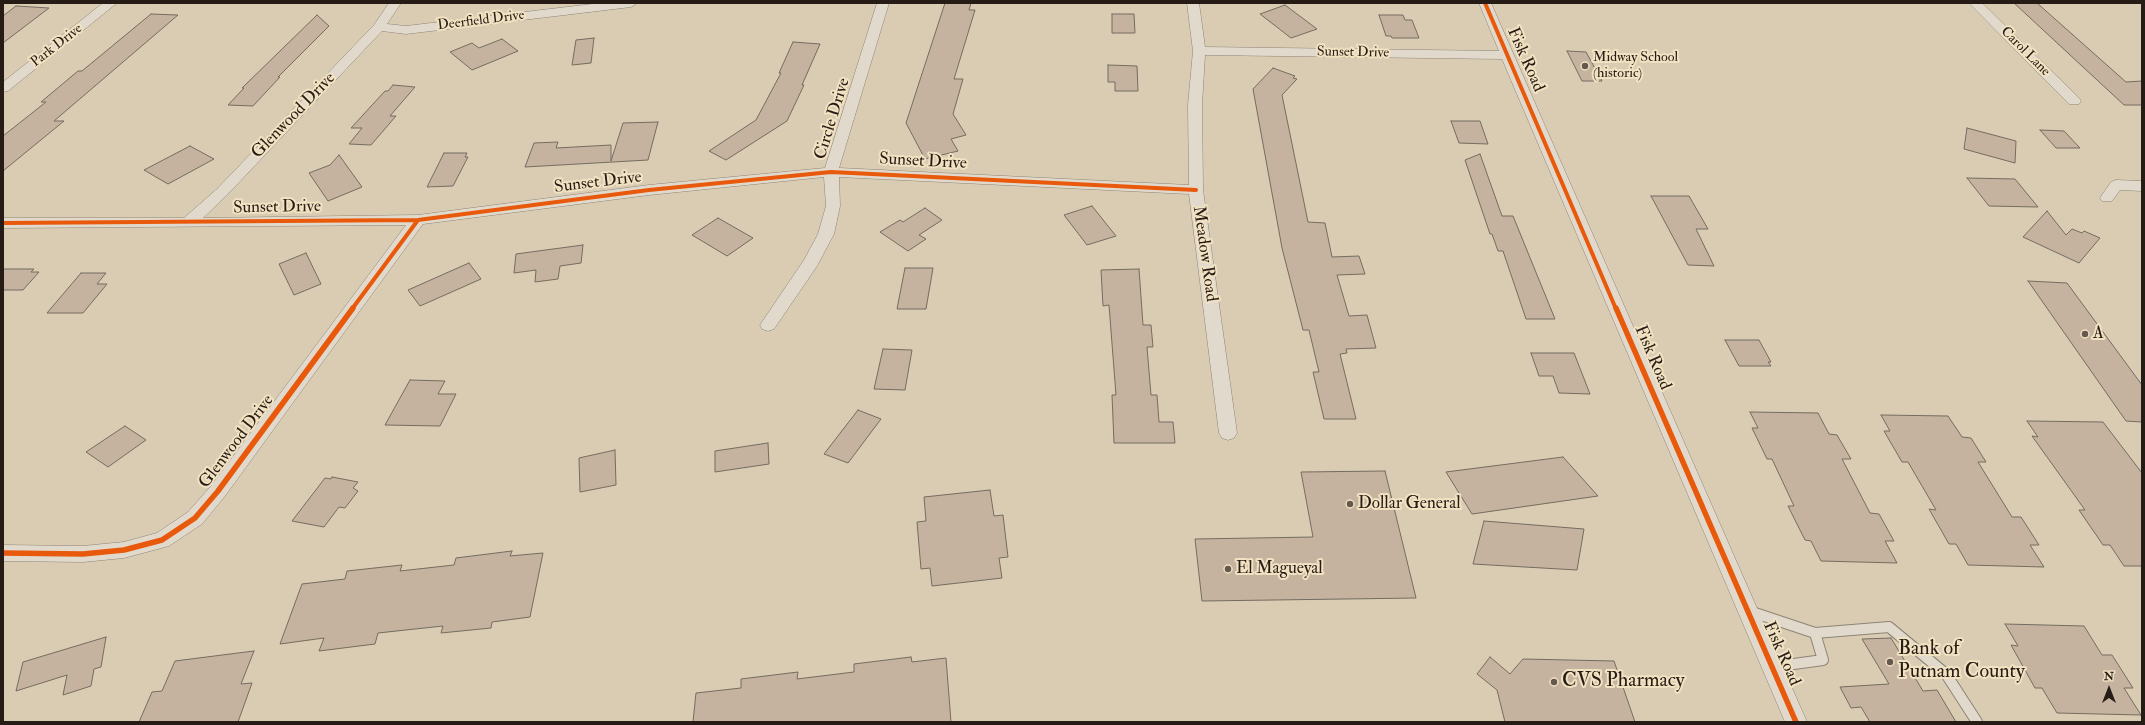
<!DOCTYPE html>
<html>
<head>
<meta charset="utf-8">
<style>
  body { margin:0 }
  #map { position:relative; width:2145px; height:725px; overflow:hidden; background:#d9ccb2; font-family:"IM FELL Double Pica",serif }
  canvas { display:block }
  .frame { position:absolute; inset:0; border:4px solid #271b16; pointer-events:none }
  .north { position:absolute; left:2089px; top:669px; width:40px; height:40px; -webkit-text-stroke:3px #f1e2c2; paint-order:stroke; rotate:0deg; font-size:11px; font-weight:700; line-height:16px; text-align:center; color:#271b16 }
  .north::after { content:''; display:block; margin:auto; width:14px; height:18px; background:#271b16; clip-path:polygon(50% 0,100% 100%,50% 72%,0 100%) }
</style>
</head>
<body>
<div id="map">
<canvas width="2145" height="725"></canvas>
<div class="frame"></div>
<div class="north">N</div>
</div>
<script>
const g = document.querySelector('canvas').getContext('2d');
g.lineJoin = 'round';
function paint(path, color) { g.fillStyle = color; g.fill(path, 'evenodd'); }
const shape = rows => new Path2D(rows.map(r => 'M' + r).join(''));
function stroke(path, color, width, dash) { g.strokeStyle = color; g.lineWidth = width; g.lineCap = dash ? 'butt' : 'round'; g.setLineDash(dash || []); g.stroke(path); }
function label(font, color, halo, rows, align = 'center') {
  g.font = font + ' "IM FELL Double Pica",serif'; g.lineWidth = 4; g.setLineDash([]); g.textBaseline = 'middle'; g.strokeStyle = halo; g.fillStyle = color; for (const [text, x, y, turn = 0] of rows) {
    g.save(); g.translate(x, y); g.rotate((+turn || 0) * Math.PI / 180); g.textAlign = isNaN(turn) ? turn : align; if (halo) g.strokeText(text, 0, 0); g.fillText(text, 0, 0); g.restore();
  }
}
const building = shape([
  [945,3,971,3,969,10,975,10,954,79,963,79,953,114,966,135,951,139,958,151,925,159,906,123,945,3],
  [2014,3,2037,3,2126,82,2142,81,2142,105,2124,105,2014,3],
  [1285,5,1317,29,1291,38,1260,14,1285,5],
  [16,6,49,8,3,43,3,16,16,6],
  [151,14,178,15,54,121,64,121,3,171,3,136,46,102,41,102,78,71,82,71,151,14],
  [1112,14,1134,14,1135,33,1112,33,1112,14],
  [317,15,329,26,278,77,280,77,253,106,228,105,244,88,242,88,317,15],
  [1379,15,1403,15,1405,20,1412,20,1419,38,1392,38,1391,36,1386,36,1379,15],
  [594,38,591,63,572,65,576,40,594,38],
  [502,39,518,51,472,70,450,52,472,43,479,48,502,39],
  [793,42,820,44,802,85,804,85,787,121,726,160,709,151,756,120,781,73,779,73,793,42],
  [1567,51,1586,52,1602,81,1582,81,1567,51],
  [1108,65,1137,66,1138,91,1115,91,1115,82,1108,82,1108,65],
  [1273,68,1295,76,1293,78,1297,79,1282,95,1308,222,1325,223,1332,257,1359,256,1365,274,1337,275,1349,316,1367,315,1376,348,1346,349,1347,353,1340,354,1356,419,1324,419,1313,372,1319,372,1309,330,1303,330,1282,248,1253,89,1273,68],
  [393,85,415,87,390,116,396,116,371,145,349,144,362,128,351,128,385,91,388,91,393,85],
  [1451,121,1480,121,1488,144,1459,143,1451,121],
  [658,122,648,160,525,167,534,143,558,142,556,148,611,145,611,161,623,123,658,122],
  [1967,128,2016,141,2015,163,1964,149,1967,128],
  [2040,130,2064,131,2080,148,2056,148,2040,130],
  [190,146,214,159,168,184,144,170,190,146],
  [444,153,467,153,465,157,468,157,453,186,427,187,444,153],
  [1480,154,1502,216,1513,216,1555,319,1526,319,1503,251,1498,251,1492,234,1490,234,1465,160,1480,154],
  [339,155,362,187,328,201,309,173,330,165,339,155],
  [1967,178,2015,179,2038,207,1989,206,1967,178],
  [1651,196,1689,196,1708,229,1696,229,1714,266,1688,265,1651,196],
  [1092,206,1116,236,1087,245,1064,215,1092,206],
  [925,208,942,220,919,235,926,239,908,251,880,232,900,220,903,222,925,208],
  [2047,211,2066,235,2072,229,2082,233,2084,231,2100,238,2079,263,2023,237,2047,211],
  [718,218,753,238,727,256,692,235,718,218],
  [583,245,581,263,560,266,558,279,535,282,536,270,514,273,516,254,583,245],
  [306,253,321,284,294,295,279,264,306,253],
  [469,263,481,279,420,306,408,290,469,263],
  [905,268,933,268,926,309,897,309,905,268],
  [3,269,34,269,31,272,39,272,23,290,3,290,3,269],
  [1139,269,1143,325,1151,325,1153,347,1147,347,1151,395,1157,395,1159,422,1173,422,1175,443,1114,443,1112,395,1116,395,1109,305,1103,306,1101,270,1139,269],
  [81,273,106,273,97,284,107,284,83,313,47,313,81,273],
  [2028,281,2067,283,2142,385,2142,422,2126,421,2028,281],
  [1725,340,1759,340,1771,362,1768,362,1771,366,1739,366,1725,340],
  [883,349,912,350,905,390,874,389,883,349],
  [1531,353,1574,353,1590,394,1559,393,1553,376,1539,376,1531,353],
  [410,380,445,381,438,394,456,394,440,426,385,425,410,380],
  [858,410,881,419,848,463,824,454,858,410],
  [1750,412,1818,413,1829,434,1837,435,1851,459,1842,459,1870,513,1879,514,1894,541,1885,541,1897,563,1821,561,1811,541,1805,540,1788,506,1794,506,1772,459,1767,459,1752,428,1758,428,1750,412],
  [1881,415,1948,416,1962,437,1971,438,1986,462,1978,462,2012,517,2021,517,2039,545,2030,545,2044,567,1968,565,1956,544,1949,544,1929,509,1936,510,1908,462,1902,462,1884,431,1890,431,1881,415],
  [2027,421,2103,422,2142,473,2142,566,2124,566,2110,545,2103,545,2079,510,2085,510,2032,436,2038,437,2027,421],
  [125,426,146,440,108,467,86,452,125,426],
  [768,443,769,464,715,472,715,451,768,443],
  [615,450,616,485,580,492,579,458,615,450],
  [1563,457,1598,496,1472,514,1446,472,1563,457],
  [1385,471,1416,598,1202,601,1195,539,1313,537,1301,472,1385,471],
  [332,477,358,482,353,488,358,491,345,508,339,507,324,527,292,521,325,478,331,479,332,477],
  [990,490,994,516,1003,515,1008,557,999,558,1002,578,932,586,930,568,921,569,917,522,926,521,924,497,990,490],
  [1484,521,1584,529,1577,570,1473,564,1484,521],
  [512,551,510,556,543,553,530,617,492,622,491,628,441,633,443,626,378,633,375,644,319,651,324,638,280,644,302,584,345,579,347,571,402,565,400,571,454,565,456,558,512,551],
  [2005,624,2084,626,2102,655,2112,655,2133,688,2124,688,2141,715,2057,713,2042,688,2035,688,2011,645,2018,646,2005,624],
  [106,637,101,667,94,669,91,686,63,695,67,675,16,691,23,662,106,637],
  [1891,638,1923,691,1937,690,1956,722,1870,722,1861,707,1851,708,1840,687,1889,684,1862,639,1891,638],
  [254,651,241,684,252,683,238,722,139,722,152,692,162,691,175,661,254,651],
  [911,657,912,662,946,658,951,722,693,722,696,693,741,688,741,679,798,672,797,679,854,672,854,664,911,657],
  [1490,657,1510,674,1523,659,1614,661,1635,722,1505,722,1497,690,1477,674,1490,657]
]);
const service = shape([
  [1749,611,1815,633,1889,627,1946,674,1977,722],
  [1772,667,1823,660,1815,633]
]);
const minor = shape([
  [103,3,117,3,8,91,3,92,3,82,103,3],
  [389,3,401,3,387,24,406,26,601,3,637,3,631,7,406,34,382,31,227,195,203,218,418,215,649,185,825,168,877,3,889,3,839,168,1189,185,1188,105,1193,51,1187,3,1199,3,1205,47,1499,51,1479,3,1491,3,1807,722,1785,722,1502,59,1205,55,1202,105,1203,190,1237,433,1234,438,1228,440,1222,438,1219,433,1189,194,839,177,840,206,834,234,817,266,774,329,768,331,762,329,760,325,804,260,818,234,826,206,824,177,649,195,423,224,225,496,202,524,169,546,124,558,83,562,3,561,3,545,83,546,124,542,157,533,188,512,211,486,406,225,3,228,3,218,184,218,217,189,374,25,389,3],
  [1969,3,1982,3,2079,98,2081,101,2079,104,2069,104,1969,3],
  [2116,180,2142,181,2142,191,2120,190,2112,201,2102,201,2100,198,2102,195,2111,182,2116,180]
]);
const cyclewayFar1 = shape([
  [1485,3,1616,309],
  [3,223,418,220,649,190,831,172,1196,190],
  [352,309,418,220]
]);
const cycleway = shape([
  [1616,308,1796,722],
  [3,553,83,554,124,550,162,540,195,518,218,491,353,308]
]);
const markers = [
  [1585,66,4,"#65594d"],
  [2085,334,4,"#65594d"],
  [1350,504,4,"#65594d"],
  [1228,569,4,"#65594d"],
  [1890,662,4,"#65594d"],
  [1554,682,4,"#65594d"]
];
const farStreetnames = [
  ["Deerfield Drive",481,21,-7],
  ["Park Drive",57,46,-38],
  ["Carol Lane",2025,52,45],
  ["Sunset Drive",1353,53,1]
];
const farPoinames = [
  ["Midway School",1593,58],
  ["(historic)",1593,74]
];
const streetNames = [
  ["Fisk Road",1525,60,66],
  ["Glenwood Drive",294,116,-46],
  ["Circle Drive",833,119,-73],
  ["Sunset Drive",923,162,3],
  ["Sunset Drive",598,183,-7],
  ["Sunset Drive",277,208,-1],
  ["Meadow Road",1204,254,82],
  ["Fisk Road",1652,358,67],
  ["Glenwood Drive",237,442,-53],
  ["Fisk Road",1781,654,66]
];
const poiNames = [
  ["A",2093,334],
  ["Dollar General",1358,504],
  ["El Magueyal",1236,569]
];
const nearPoinames = [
  ["Bank of",1898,650],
  ["Putnam County",1898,673],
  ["CVS Pharmacy",1562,682]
];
paint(building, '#c5b39f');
stroke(building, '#746c60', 1);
stroke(service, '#8d8475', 12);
stroke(minor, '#8d8475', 1);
stroke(service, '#e1dacc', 10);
paint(minor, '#e1dacc');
stroke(cyclewayFar1, '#e8590c', 4);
stroke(cycleway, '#e8590c', 5.5);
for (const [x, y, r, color] of markers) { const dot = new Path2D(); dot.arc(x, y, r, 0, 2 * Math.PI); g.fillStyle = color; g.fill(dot); stroke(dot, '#f1e2c2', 1.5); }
label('14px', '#271b16', '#f1e2c2', farStreetnames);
label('14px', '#271b16', '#f1e2c2', farPoinames, 'left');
label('17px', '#271b16', '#f1e2c2', streetNames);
label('17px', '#271b16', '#f1e2c2', poiNames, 'left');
label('20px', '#271b16', '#f1e2c2', nearPoinames, 'left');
</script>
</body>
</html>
